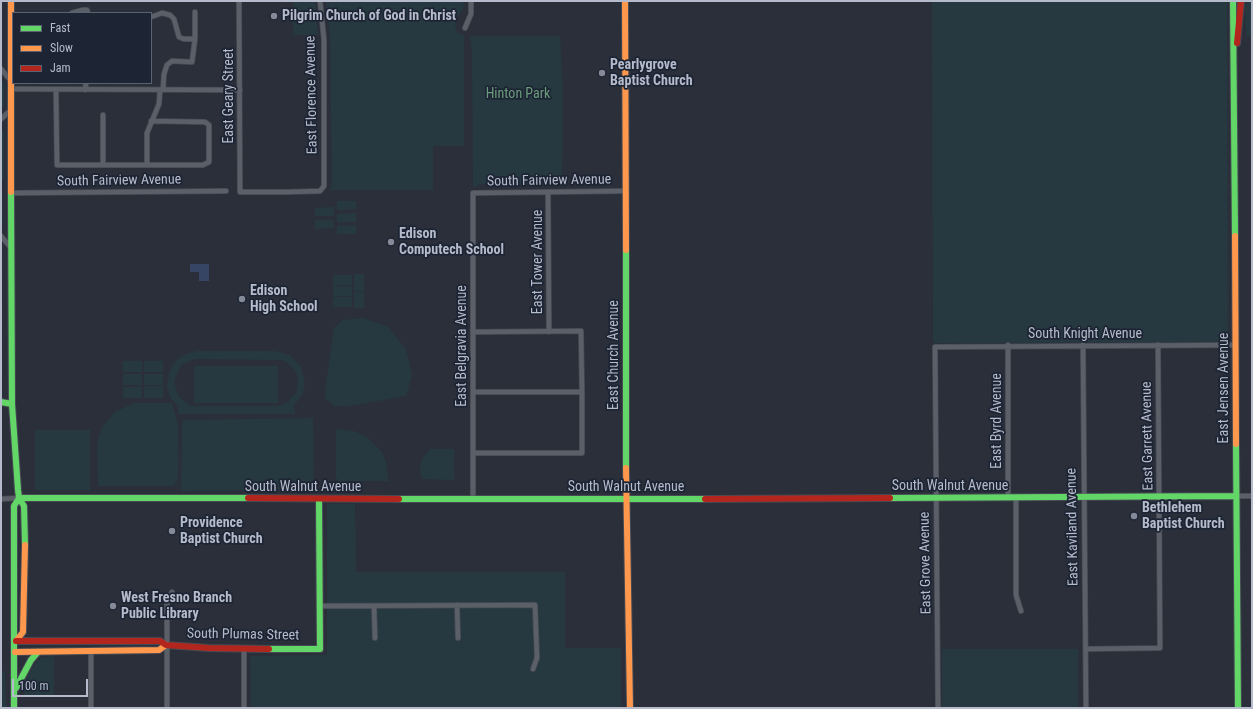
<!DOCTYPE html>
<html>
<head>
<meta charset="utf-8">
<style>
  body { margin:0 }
  #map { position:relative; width:1253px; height:709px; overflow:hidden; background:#2a2f3a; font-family:"Roboto Condensed",sans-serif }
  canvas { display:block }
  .frame { position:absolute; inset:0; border:2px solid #b5bbca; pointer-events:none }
  .legend { position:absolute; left:12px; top:12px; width:140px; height:72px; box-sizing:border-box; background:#1d2535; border:1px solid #5a6171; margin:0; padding:5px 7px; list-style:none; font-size:12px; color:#b5bbca }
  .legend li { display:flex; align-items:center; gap:8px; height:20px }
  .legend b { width:20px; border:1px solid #5a6171 }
  .scale { position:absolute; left:12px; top:679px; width:76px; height:18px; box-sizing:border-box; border:2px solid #b5bbca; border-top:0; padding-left:5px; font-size:12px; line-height:14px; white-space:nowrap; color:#b5bbca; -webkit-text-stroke:3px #1d2535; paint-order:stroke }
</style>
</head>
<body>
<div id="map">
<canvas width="1253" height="709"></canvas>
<div class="frame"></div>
<ul class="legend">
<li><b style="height:5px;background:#63d668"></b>Fast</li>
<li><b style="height:5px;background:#ff974d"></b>Slow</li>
<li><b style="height:5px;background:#b3261e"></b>Jam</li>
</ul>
<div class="scale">100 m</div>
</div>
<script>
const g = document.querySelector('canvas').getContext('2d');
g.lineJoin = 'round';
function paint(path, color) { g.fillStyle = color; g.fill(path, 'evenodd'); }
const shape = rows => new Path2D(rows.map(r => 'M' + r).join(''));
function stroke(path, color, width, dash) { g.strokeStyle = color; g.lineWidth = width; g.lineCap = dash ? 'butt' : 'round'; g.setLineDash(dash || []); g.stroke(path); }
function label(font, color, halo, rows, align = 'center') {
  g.font = font + ' "Roboto Condensed",sans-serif'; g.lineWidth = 3.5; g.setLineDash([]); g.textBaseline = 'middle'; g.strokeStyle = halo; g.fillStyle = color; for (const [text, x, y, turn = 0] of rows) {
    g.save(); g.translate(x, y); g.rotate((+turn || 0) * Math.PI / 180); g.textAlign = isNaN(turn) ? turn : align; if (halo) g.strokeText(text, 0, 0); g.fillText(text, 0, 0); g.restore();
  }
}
const green = shape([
  [293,1,315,1,318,35,293,35],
  [326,1,464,1,463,9,456,19,455,25,457,32,464,36,464,146,433,146,433,190,330,190,332,183,330,37],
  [932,1,1227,1,1228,338,1223,342,933,343],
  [1248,1,1252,1,1252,36,1246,36,1245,6],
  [470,36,560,36,563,94,562,184,480,184,473,188,472,52],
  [1,80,4,84,4,106,1,109],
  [1,130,4,131,4,177,2,181,3,223,1,224],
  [337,201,356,201,356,209,337,210],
  [334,207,334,216,315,216,315,208],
  [356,213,356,222,337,222,337,214],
  [315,220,333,220,334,228,315,229],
  [356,225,356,234,337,234,337,226],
  [354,274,364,274,364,291,354,291],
  [333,275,352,275,352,285,333,285],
  [333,286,352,286,352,296,333,296],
  [354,292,364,292,364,308,354,308],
  [333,297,352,297,352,307,333,307],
  [363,318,387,326,406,349,412,375,406,396,349,406,334,406,325,398,326,383,334,328,343,320],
  [198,351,274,351,290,355,301,367,305,383,303,393,294,406,295,414,178,414,178,407,170,397,167,387,169,373,173,364,180,357,189,353],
  [195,359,282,360,289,364,295,370,298,378,297,391,289,401,278,406,191,406,179,397,175,386,175,379,181,365],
  [123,361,142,361,142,372,123,372],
  [144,361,163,361,163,372,144,372],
  [194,366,278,366,278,403,194,403],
  [123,374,142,374,142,385,123,385],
  [144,374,163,374,163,385,144,385],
  [144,386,163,386,163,398,144,398],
  [123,387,142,387,142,398,123,398],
  [134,403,172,403,178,425,178,480,173,486,98,486,97,444,101,429,115,412],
  [313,418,314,487,284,487,284,490,181,491,182,420],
  [336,429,354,431,367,437,382,452,386,462,388,481,339,481,336,478],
  [35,430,90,430,90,490,35,490],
  [430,449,454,449,454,480,422,479,420,471,422,459],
  [327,504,355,504,356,572,565,572,565,648,621,648,621,708,251,708,250,656,327,655],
  [942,649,1078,649,1078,708,942,708],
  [54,656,54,695,24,696,24,681,36,662,40,658],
  [5,670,6,708,1,708,1,673]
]);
const water = shape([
  [190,264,209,264,209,281,199,281,199,272,190,272]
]);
const street = shape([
  [239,1,240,192,287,192,320,191,324,186,324,40,320,1],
  [72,13,83,10,87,10,88,13],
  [151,17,162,13,170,15,174,19,179,37,184,39,195,39],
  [465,28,471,14,471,1],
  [1,69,11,81],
  [11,89,240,90],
  [56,90,57,165,203,165,209,162,209,125,205,122,151,121],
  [85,90,86,83],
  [163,90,164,74,167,65,172,61,192,62,195,39,195,12],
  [103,115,103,165],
  [1,119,11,110],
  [147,165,147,133,159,104,160,90],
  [548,192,549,332],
  [12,193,226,191],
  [1,236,12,249],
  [473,332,581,331,582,392,582,453,474,453],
  [1008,345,1008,498],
  [1083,345,1086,708],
  [473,392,582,392],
  [1236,496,1252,496],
  [1016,498,1016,595,1021,611],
  [1,499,19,498],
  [473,499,473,193,625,191],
  [457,605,458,638],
  [320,606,535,605,537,658,533,669],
  [374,606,375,638],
  [244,649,244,708],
  [1086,649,1160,648,1158,345],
  [91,651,91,708],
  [167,708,167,603,172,592],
  [938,708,935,347,1236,345]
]);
const fast = shape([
  [1233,1,1235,236],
  [11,192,12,404,18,490,19,498,24,506,25,545],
  [626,250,626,468],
  [1,402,12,404],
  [1236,444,1238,708],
  [19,498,248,498],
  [890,498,1236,496],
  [399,499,705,499],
  [269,649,320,649,319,499],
  [16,688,31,660,38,652],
  [14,708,14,506,19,498]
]);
const slow = shape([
  [11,1,11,192],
  [625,1,626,250],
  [1235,236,1236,444],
  [626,468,630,708],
  [16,641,23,632,25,545],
  [15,652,159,650,166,645]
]);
const jam = shape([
  [1237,43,1241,1],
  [248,498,399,499],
  [705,499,890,498],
  [16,641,160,641,166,645,209,648,269,649]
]);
const markers = [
  [274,16,4,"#848a98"],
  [602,73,4,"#848a98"],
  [391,242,4,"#848a98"],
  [242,299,4,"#848a98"],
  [1134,516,4,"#848a98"],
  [172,531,4,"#848a98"],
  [113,606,4,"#848a98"]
];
const poiNames = [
  ["Pilgrim Church of God in Christ",282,16],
  ["Pearlygrove",610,65],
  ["Baptist Church",610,81],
  ["Edison",399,234],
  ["Computech School",399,250],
  ["Edison",250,291],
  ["High School",250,307],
  ["Bethlehem",1142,508],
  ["Baptist Church",1142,524],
  ["Providence",180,523],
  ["Baptist Church",180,539],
  ["West Fresno Branch",121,598],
  ["Public Library",121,614]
];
const parkNames = [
  ["Hinton Park",518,94]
];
const streetNames = [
  ["East Florence Avenue",312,95,-91],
  ["East Geary Street",229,96,-90],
  ["South Fairview Avenue",119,181,-1],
  ["South Fairview Avenue",549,181,-1],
  ["East Tower Avenue",538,262,-90],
  ["South Knight Avenue",1085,334],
  ["East Belgravia Avenue",462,346,-90],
  ["East Church Avenue",614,355,-90],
  ["East Jensen Avenue",1224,388,-90],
  ["East Byrd Avenue",997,421,-90],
  ["East Garrett Avenue",1148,436,-91],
  ["South Walnut Avenue",950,486],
  ["South Walnut Avenue",303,487],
  ["South Walnut Avenue",626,487],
  ["East Kaviland Avenue",1073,527,-91],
  ["East Grove Avenue",926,563,-91],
  ["South Plumas Street",243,635,1]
];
paint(green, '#273940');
paint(water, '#374564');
stroke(street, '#464a53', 6);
stroke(fast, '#464a53', 8);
stroke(slow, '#464a53', 8);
stroke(jam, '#464a53', 8);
stroke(street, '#5b5f67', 4.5);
stroke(fast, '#63d668', 6);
stroke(slow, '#ff974d', 6);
stroke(jam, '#b3261e', 6);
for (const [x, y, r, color] of markers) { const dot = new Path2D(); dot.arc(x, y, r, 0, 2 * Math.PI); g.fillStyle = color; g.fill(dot); stroke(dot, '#1d2535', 1.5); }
label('bold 14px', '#b5bbca', '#1d2535', poiNames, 'left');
label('14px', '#6b9c7b', '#1d2535', parkNames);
label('14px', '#b5bbca', '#1d2535', streetNames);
</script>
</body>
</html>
